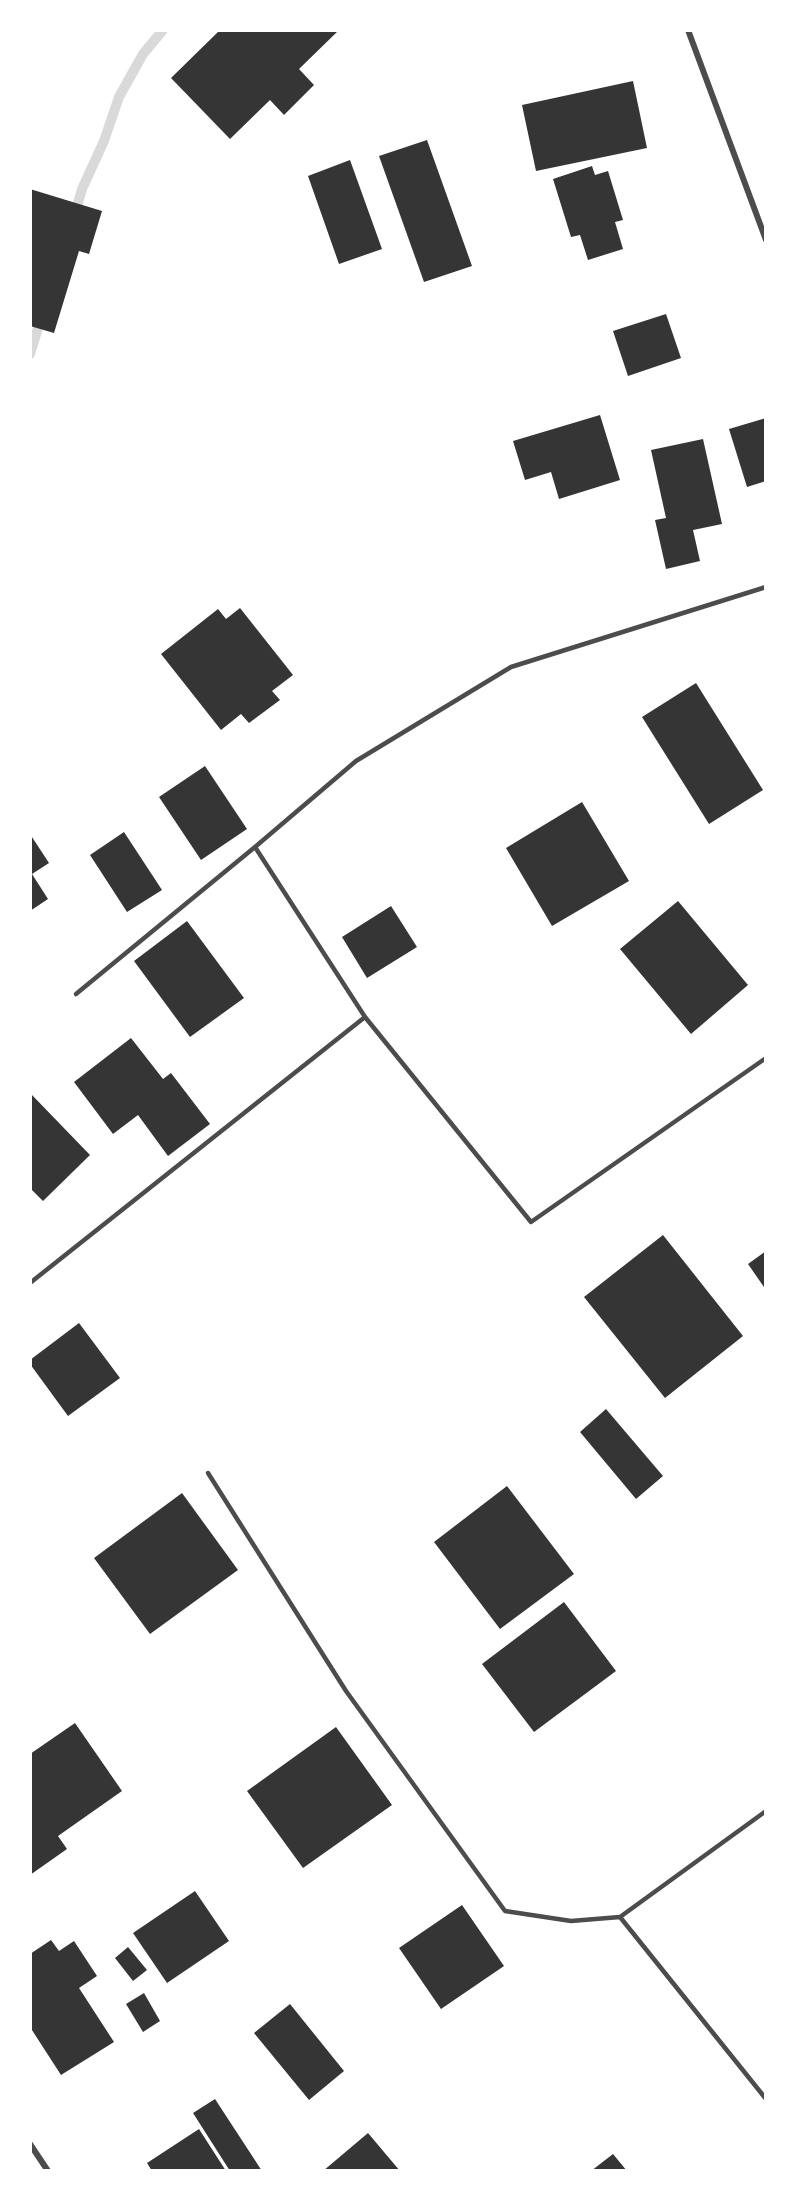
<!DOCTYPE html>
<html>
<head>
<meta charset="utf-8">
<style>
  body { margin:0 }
  #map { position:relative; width:796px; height:2201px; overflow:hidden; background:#fff; font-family:Raleway,sans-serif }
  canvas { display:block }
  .frame { position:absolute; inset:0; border:32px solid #fff; pointer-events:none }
</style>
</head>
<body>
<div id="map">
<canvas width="796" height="2201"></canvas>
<div class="frame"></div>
</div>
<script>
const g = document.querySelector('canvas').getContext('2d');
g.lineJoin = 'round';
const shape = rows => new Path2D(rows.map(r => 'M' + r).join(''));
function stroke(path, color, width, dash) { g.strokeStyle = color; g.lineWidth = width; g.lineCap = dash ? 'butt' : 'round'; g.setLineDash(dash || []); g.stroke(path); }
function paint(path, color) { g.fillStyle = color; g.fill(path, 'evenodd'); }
const stream = shape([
  [74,217,82,189,104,141,119,97,143,54,163,30],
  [30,354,42,315]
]);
const building = shape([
  [220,30,335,30,337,32,299,69,314,85,284,115,270,100,230,139,171,78],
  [633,81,647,148,536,171,522,105],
  [427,140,472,266,424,282,379,156],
  [350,160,382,249,339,264,308,176],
  [592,166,595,175,608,171,623,220,615,222,623,249,588,260,580,235,571,237,553,179],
  [30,189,102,211,89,254,79,251,54,333,30,326],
  [666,314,681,358,628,376,613,331],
  [600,415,620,480,559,499,551,472,525,480,513,441],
  [766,418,766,481,747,487,729,429],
  [703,439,722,524,693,530,700,561,666,569,655,520,666,518,651,450],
  [240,608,293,675,272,691,280,700,249,723,241,714,221,730,161,654,218,609,226,619],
  [696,683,763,790,709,824,642,717],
  [205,766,247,829,201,860,159,797],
  [582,802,629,881,552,926,506,848],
  [124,832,162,890,127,912,90,855],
  [30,834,49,863,32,874,48,899,30,911],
  [678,901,748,985,691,1034,620,949],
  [391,906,417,947,367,978,342,937],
  [187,921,244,998,190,1037,134,961],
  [131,1038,163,1079,171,1073,210,1124,168,1156,138,1115,113,1134,74,1082],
  [32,1095,90,1155,43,1201,30,1188,30,1097],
  [663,1235,743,1336,665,1398,584,1297],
  [766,1251,766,1290,748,1264],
  [79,1323,120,1378,68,1416,30,1364,30,1360],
  [606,1409,663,1476,636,1499,580,1432],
  [507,1486,574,1574,500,1629,434,1542],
  [182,1493,238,1570,150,1634,94,1558],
  [564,1602,616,1671,534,1732,482,1664],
  [75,1723,122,1791,58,1836,67,1849,30,1875,30,1754],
  [336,1727,392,1805,303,1868,247,1791],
  [195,1891,229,1941,167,1983,133,1933],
  [462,1905,504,1966,441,2009,399,1948],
  [51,1940,59,1951,74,1941,97,1976,79,1988,114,2042,61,2075,30,2027,30,1954],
  [128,1947,147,1970,133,1981,115,1958],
  [144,1993,160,2021,143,2032,126,2004],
  [290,2004,344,2071,309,2100,254,2033],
  [215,2099,262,2171,230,2171,193,2113],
  [199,2129,226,2171,152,2171,147,2163],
  [368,2133,400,2171,323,2171],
  [613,2154,627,2171,591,2171]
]);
const service = shape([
  [255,847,365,1017,531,1222,766,1058],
  [76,994,255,847,356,761,511,667,766,587],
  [30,1283,365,1017],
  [208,1473,346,1691,505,1911,571,1921,620,1917,766,1811],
  [620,1917,766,2099]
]);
const minor = shape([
  [688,30,766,240],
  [30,2144,48,2171]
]);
stroke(stream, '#d9d9d9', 10);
paint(building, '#353535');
stroke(service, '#4c4c4c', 4.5);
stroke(minor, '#4c4c4c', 6);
</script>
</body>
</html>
